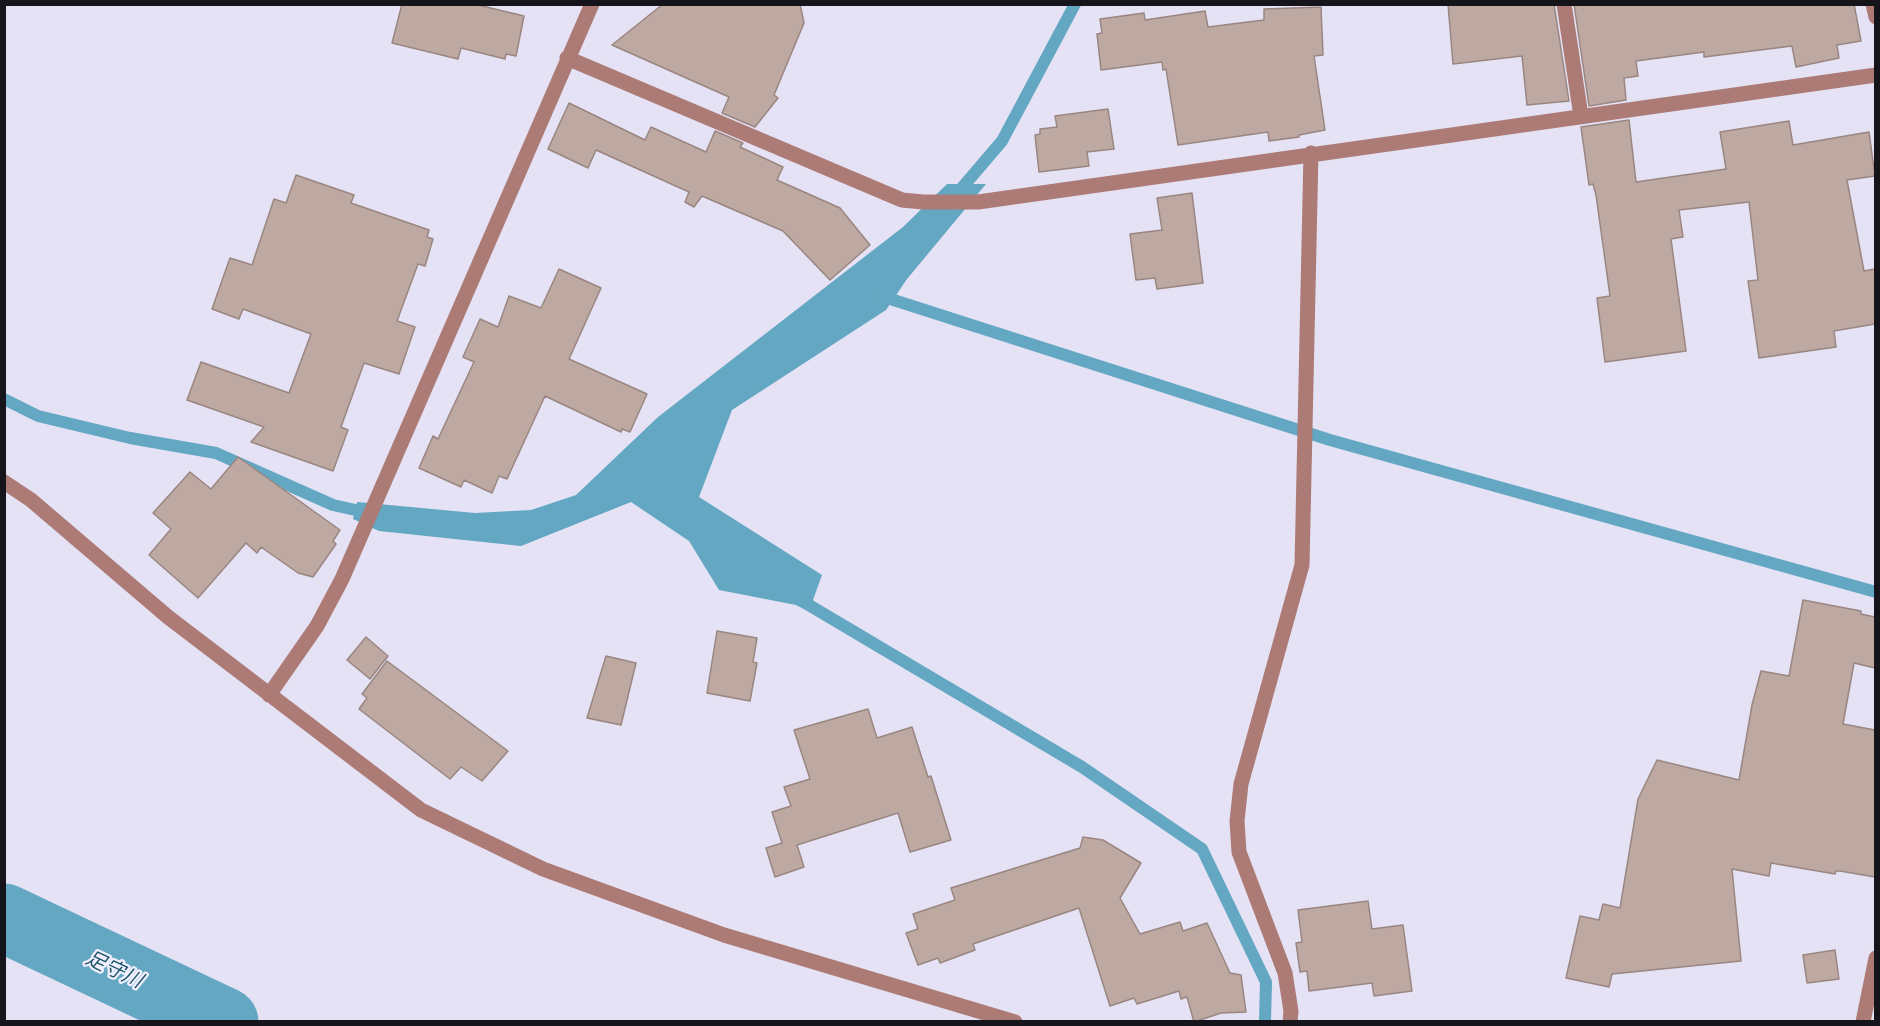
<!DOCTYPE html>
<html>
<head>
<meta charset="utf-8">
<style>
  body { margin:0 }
  #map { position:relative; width:1880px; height:1026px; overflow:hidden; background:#e5e2f5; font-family:"Roboto Serif",serif }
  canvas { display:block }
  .frame { position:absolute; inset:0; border:6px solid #15141b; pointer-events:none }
</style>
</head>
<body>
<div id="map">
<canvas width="1880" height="1026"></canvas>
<div class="frame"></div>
</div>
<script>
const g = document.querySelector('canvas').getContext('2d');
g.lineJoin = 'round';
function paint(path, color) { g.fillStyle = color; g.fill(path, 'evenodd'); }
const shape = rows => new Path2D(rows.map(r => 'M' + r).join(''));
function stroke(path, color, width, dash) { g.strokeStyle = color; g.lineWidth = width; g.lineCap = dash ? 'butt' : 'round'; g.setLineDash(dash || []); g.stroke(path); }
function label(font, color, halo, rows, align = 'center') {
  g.font = font + ' "Roboto Serif","Noto Sans JP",serif'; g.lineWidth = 4.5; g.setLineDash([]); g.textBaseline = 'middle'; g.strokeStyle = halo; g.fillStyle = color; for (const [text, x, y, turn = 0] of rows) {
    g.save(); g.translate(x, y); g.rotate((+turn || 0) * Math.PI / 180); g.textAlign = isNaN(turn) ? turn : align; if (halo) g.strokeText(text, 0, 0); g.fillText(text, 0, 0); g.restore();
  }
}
const water = shape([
  [947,184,986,184,907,279,886,310,732,410,699,497,822,575,809,611,796,605,719,590,689,541,631,502,521,546,379,531,353,519,357,502,475,513,531,510,576,495,658,417,903,227]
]);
const stream = shape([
  [955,196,1002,141,1075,4],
  [878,295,1330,440,1876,592],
  [4,399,38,416,130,438,216,453,333,505,369,513],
  [797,598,1082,767,1202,849,1266,982,1265,1022]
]);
const river = shape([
  [4,918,224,1022]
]);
const building = shape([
  [402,4,474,4,524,16,516,56,506,54,505,59,461,48,458,59,392,43,402,4],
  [663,4,800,4,804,23,774,95,778,98,755,127,722,113,729,97,612,45,663,4],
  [1448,4,1554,4,1569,101,1527,105,1522,56,1453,64,1448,4],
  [1574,4,1854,4,1861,41,1837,45,1839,58,1796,67,1792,46,1704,57,1704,52,1636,61,1638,76,1624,78,1626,100,1589,106,1574,4],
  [1321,7,1323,55,1314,56,1325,130,1299,135,1299,137,1269,141,1268,132,1178,145,1166,69,1163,70,1162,62,1101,70,1097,34,1102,33,1100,19,1144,13,1145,20,1205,11,1208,27,1264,20,1264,9,1321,7],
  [569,103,645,140,651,127,706,152,715,131,743,143,740,147,783,167,777,180,840,208,870,245,830,280,783,231,702,196,694,207,685,202,689,192,596,150,588,168,548,149,569,103],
  [1108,109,1114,149,1087,152,1089,166,1039,172,1035,135,1040,134,1040,129,1057,127,1055,116,1108,109],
  [1629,120,1636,182,1726,169,1720,132,1789,121,1793,145,1869,132,1875,176,1847,180,1864,271,1875,269,1875,324,1834,331,1836,347,1759,358,1748,281,1758,280,1749,202,1679,210,1683,237,1671,239,1686,351,1605,362,1597,298,1610,296,1596,195,1593,184,1589,185,1581,127,1629,120],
  [296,175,354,195,351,203,429,230,427,237,433,239,425,266,418,264,397,321,415,327,399,374,364,363,341,427,348,430,333,471,251,442,264,427,187,400,201,362,289,393,311,334,243,309,239,319,212,309,230,258,252,265,274,199,286,203,296,175],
  [1192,193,1203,283,1157,289,1155,278,1136,280,1130,234,1162,230,1157,198,1192,193],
  [559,269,601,288,569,359,647,394,630,432,622,429,621,432,545,396,507,479,499,476,492,493,464,480,461,487,419,468,433,436,438,439,474,362,463,357,480,319,498,327,509,296,541,308,559,269],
  [238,457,340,530,333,541,336,544,313,577,298,573,261,547,257,553,246,543,198,598,149,555,171,529,153,513,190,472,211,489,238,457],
  [1803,600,1861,611,1861,614,1875,617,1875,668,1854,663,1843,724,1875,730,1875,877,1840,871,1836,871,1835,874,1771,863,1769,876,1732,869,1741,961,1612,974,1609,987,1566,978,1580,916,1599,920,1603,904,1620,908,1638,799,1657,760,1739,780,1752,705,1761,671,1789,676,1803,600],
  [717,631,757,638,753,662,757,663,750,701,707,693,717,631],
  [366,637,388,656,370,679,347,660,366,637],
  [606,656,636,663,621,725,587,718,606,656],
  [387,661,508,751,482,781,461,767,450,779,359,709,367,698,362,694,387,661],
  [868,709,877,738,912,727,928,777,931,776,951,840,910,852,898,813,797,845,804,867,775,877,766,848,782,843,772,812,791,806,784,787,810,779,794,730,868,709],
  [1083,837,1103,840,1141,863,1120,898,1140,934,1180,922,1183,931,1207,923,1230,973,1241,975,1246,1012,1221,1013,1194,1022,1187,997,1181,999,1179,991,1137,1004,1134,998,1110,1006,1079,908,973,944,975,950,940,963,938,958,918,965,906,933,918,929,913,914,955,900,951,888,1080,848,1083,837],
  [1368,901,1372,929,1403,925,1412,991,1374,996,1372,983,1309,991,1307,971,1300,972,1296,943,1302,942,1298,910,1368,901],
  [1835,950,1839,979,1807,983,1803,955,1835,950]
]);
const minor = shape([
  [1564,4,1581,116],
  [1873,4,1876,17],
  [567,58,902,200,923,202,978,202,1876,75],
  [4,482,31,500,168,617,421,810,543,869,724,935,1015,1022],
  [269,695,317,626,342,579,592,4],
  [1290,1022,1291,1011,1285,973,1239,852,1237,821,1241,784,1302,565,1311,153],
  [1863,1022,1876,958]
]);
const waterNames = [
  ["足守川",114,970,25]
];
paint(water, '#63a7c2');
stroke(stream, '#63a7c2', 12);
stroke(river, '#63a7c2', 69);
paint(building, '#bda8a2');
stroke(building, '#9a8681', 1.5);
stroke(minor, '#ad7b76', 15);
label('italic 20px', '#1e566a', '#f2f0ff', waterNames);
</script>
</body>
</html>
